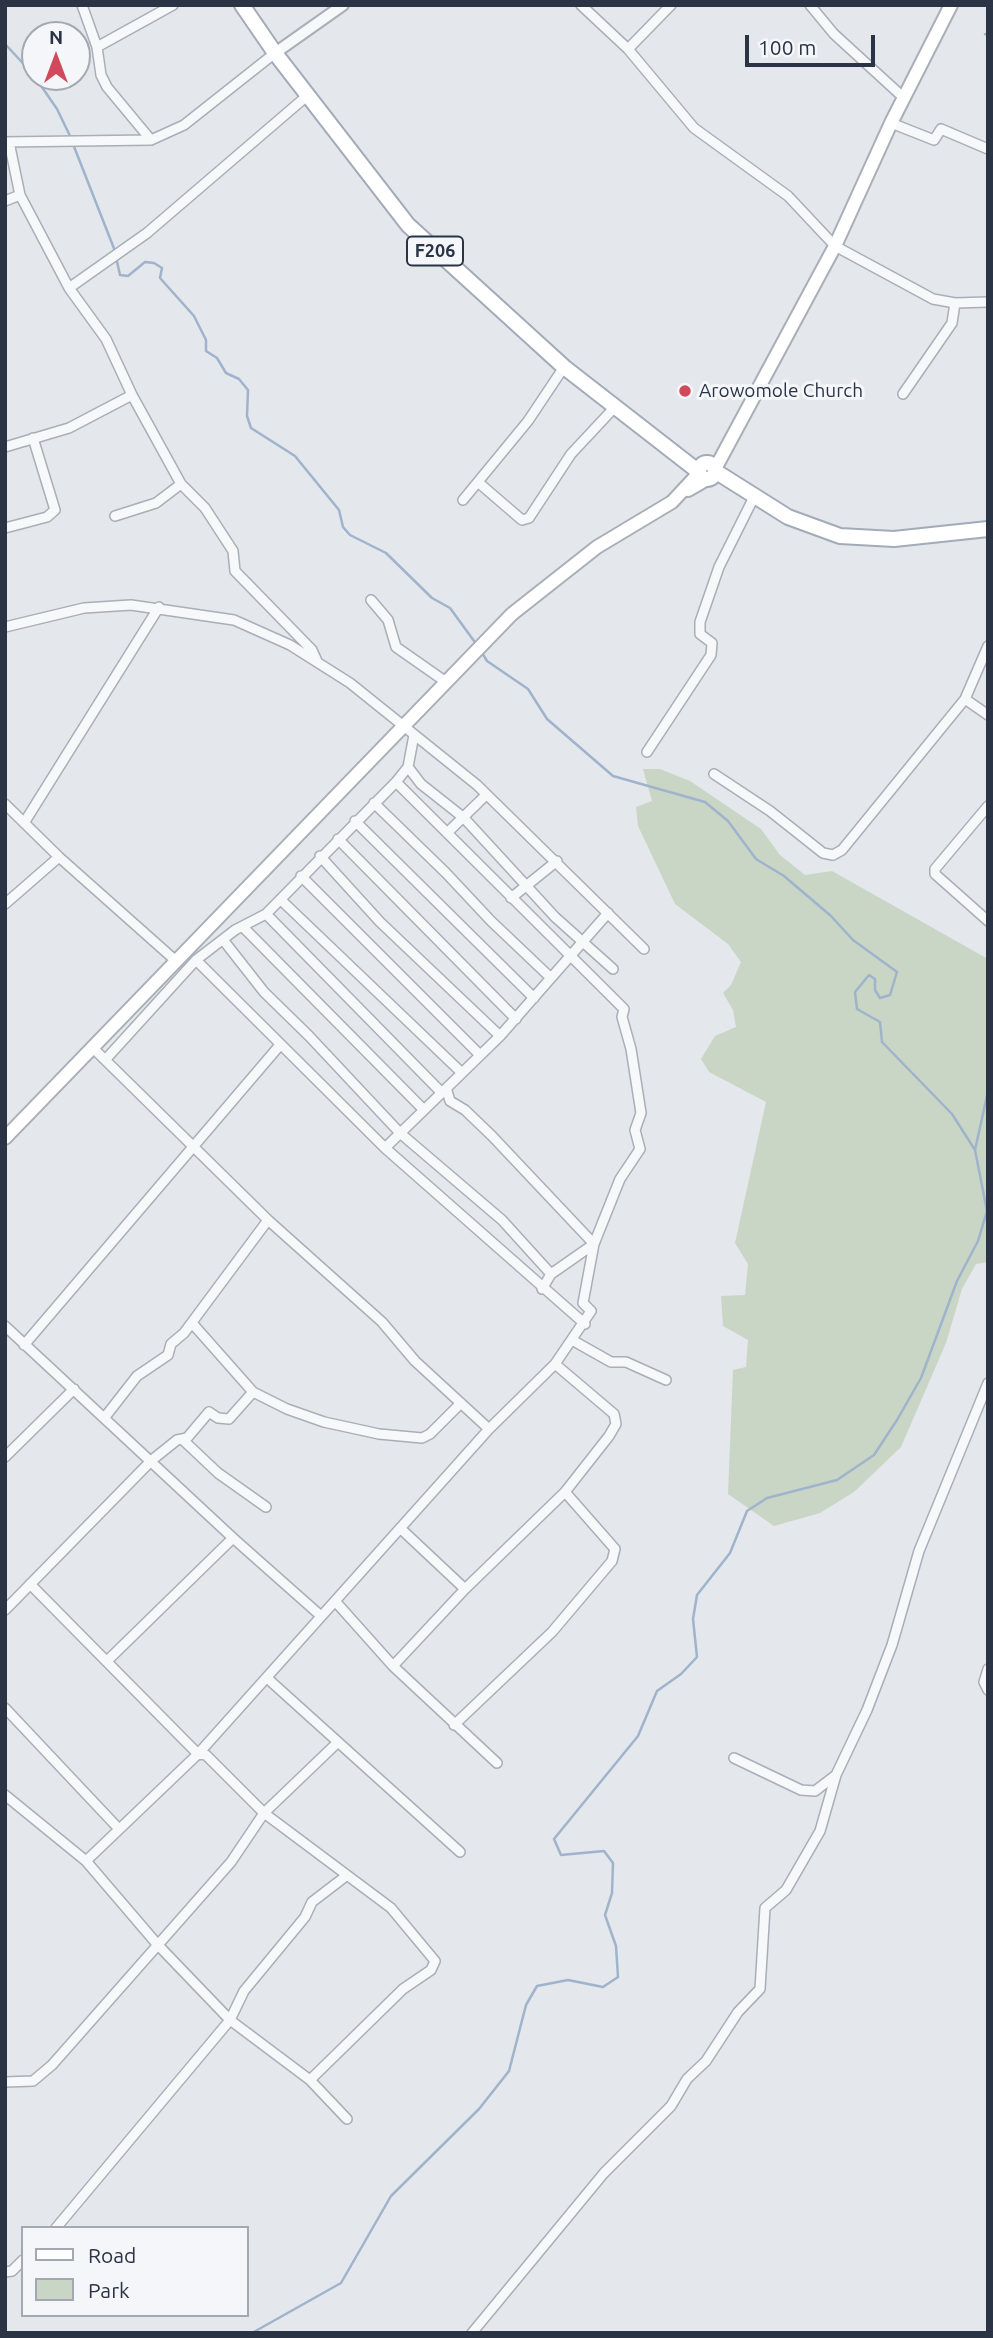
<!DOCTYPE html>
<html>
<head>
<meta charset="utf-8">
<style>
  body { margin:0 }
  #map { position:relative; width:993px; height:2338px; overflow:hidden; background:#e4e7ec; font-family:Ubuntu,sans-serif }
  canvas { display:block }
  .frame { position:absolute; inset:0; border:7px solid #2b3445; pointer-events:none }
  .legend { position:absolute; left:21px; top:2226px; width:228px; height:91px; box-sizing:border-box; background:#f4f6f9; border:2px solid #a4a8b1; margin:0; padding:9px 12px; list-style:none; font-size:21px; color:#2b3445 }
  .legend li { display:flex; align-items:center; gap:14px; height:35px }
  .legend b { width:35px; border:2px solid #a4a8b1 }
  .north { position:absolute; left:21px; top:21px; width:70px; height:70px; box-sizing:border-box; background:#f4f6f9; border:2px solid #a4a8b1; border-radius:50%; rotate:0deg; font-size:19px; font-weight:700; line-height:28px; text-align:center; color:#2b3445 }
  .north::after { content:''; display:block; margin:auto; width:24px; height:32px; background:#d1495b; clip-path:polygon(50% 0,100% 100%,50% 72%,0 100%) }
  .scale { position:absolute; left:745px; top:35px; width:130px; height:32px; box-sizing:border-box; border:4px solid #2b3445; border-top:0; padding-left:9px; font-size:21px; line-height:24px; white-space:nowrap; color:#2b3445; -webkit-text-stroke:5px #f4f6f9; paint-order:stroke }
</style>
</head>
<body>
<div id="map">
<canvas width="993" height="2338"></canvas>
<div class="frame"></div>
<ul class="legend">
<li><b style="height:9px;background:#fff"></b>Road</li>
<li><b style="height:19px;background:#c9d6c5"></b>Park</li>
</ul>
<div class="north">N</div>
<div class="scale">100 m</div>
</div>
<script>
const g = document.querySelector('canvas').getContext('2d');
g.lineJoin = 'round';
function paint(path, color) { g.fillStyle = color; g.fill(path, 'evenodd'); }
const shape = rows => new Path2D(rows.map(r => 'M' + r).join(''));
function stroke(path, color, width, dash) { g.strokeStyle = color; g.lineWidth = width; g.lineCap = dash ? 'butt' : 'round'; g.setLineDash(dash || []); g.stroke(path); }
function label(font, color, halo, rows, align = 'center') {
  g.font = font + ' Ubuntu,sans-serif'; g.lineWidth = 6; g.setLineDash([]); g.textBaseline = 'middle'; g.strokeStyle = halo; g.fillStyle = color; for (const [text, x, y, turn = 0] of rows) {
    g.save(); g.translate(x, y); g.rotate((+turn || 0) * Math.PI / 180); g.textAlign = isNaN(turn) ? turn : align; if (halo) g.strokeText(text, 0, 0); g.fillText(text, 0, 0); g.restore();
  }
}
const green = shape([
  [643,769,660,769,690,781,761,829,780,855,805,875,832,871,988,959,988,1262,976,1264,962,1289,946,1343,901,1447,854,1492,820,1513,774,1526,728,1494,733,1370,746,1367,748,1340,723,1326,721,1296,745,1295,748,1264,735,1243,766,1102,709,1072,701,1059,715,1036,736,1027,733,1010,723,993,731,985,741,962,728,944,675,904,638,826,636,807,652,801]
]);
const stream = shape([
  [985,34,988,36],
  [5,44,33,74,57,109,71,138],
  [73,144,115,251],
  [116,257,120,275,128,276,145,262,154,263,162,268,160,278,194,316,206,340,206,351,217,358,226,373,239,379,248,390,247,416,251,428,295,456,339,510,343,527,350,535,386,553,432,598,450,608,477,645],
  [481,651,487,661,528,689,547,719,613,776,705,802,728,821,756,859,784,876,831,916,853,940,897,972,890,995,880,998,875,990,875,979,869,975,855,992,857,1009,880,1022,882,1042,952,1114,975,1150],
  [252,2333,341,2283,391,2196,479,2109,509,2071,526,2005,537,1986,568,1980,603,1987,618,1977,616,1946,605,1915,612,1893,613,1863,604,1851,561,1855,554,1839,638,1736,657,1691,681,1674,697,1657,693,1619,697,1595,730,1553,747,1511,767,1498,837,1480,874,1455,897,1420,921,1378,957,1281,978,1241,987,1211,975,1150,988,1091]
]);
const minor = shape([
  [82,5,97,47,101,75,107,87,151,140],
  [581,5,628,49,694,128,788,196,835,246,933,299,955,303,988,302],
  [810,5,834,34,904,98],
  [97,47,173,5],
  [628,49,671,5],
  [891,123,934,140,941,129,988,149],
  [5,142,151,140,184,125,275,53],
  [9,142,20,195,69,288,106,339,132,395,181,484,205,508,233,551,235,571,312,650,317,661],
  [5,201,20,195],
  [69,288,147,233,308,95],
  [903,394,952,323,955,303],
  [5,447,69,428,132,395],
  [479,483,522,520,529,518,571,454,614,408],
  [463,500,528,421,564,367],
  [115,516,156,503,181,484],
  [5,528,47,517,55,510,33,438],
  [371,600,388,620,396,647,446,682],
  [5,627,84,608,131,605,234,620,290,645,350,683,477,785,644,949],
  [965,699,988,715],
  [647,752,711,655,712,643,700,634,700,622,719,567,754,497],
  [408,767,421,784,464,818,555,917,613,969],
  [714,774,770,811,823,853,833,855,842,850,965,699,988,646],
  [396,782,624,1009,622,1017,631,1049,641,1113,635,1130,640,1149,620,1179,594,1244,551,1274,542,1289],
  [374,803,446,873,491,921,551,978],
  [5,804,59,857,176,961],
  [988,806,935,869,935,874,988,921],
  [355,821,534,998],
  [24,823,159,607],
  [447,833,486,795],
  [338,839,516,1019],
  [320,856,380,922,500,1036],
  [301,876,480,1055],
  [511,898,557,861],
  [281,900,462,1073],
  [5,904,59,857],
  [243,927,422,1108],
  [224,941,264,992,309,1036,400,1133,502,1220,551,1274],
  [196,960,385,1148,585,1324],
  [93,1048,268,1220,382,1322,415,1361,489,1429],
  [106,1059,196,960,235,930,266,914,396,782,408,767,414,735],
  [385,1148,500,1036,608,913],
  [192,1323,253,1392,287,1409,324,1422,379,1434,422,1438,430,1434,461,1403],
  [5,1326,233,1538,321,1616],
  [572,1340,611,1362,626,1362,666,1380],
  [24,1345,280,1045],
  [105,1417,137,1376,168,1355,171,1344,184,1333,268,1220],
  [183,1440,218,1473,266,1507],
  [5,1457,74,1389],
  [400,1528,465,1589],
  [30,1584,198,1754,206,1755,264,1813,391,1908,435,1961,431,1970,403,1989,310,2080],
  [335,1601,393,1666,497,1763],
  [5,1610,152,1460,177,1440,187,1438,209,1412,218,1418,229,1419,253,1392],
  [107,1661,233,1538],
  [393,1666,465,1589,565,1492,609,1436,616,1424,614,1414,555,1364],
  [988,1669,984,1682,988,1690],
  [267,1678,460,1852],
  [5,1708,119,1829],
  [454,1725,552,1632,612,1561,615,1549,565,1492],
  [734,1758,801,1790,815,1791,836,1775,867,1710,892,1645,919,1551,988,1383],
  [5,1795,86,1861,157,1944,230,2020,310,2080,347,2119],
  [86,1861,198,1754,489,1429,555,1364,591,1311,583,1303,594,1244,492,1136,465,1110,450,1101,447,1091,441,1092,266,914],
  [5,2082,33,2081,52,2065,231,1862,264,1813,337,1743],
  [56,2228,230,2020,244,1991,305,1917,312,1902,346,1876],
  [5,2272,12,2271,23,2260],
  [472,2333,604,2173,671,2106,687,2079,706,2061,738,2012,760,1989,765,1908,786,1890,820,1831,836,1775]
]);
const tertiary = shape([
  [275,53,343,5]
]);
const secondary = shape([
  [715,469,835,246,891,123,951,5],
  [688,490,707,479],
  [5,1138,512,614,597,547,672,502,699,473]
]);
const primary = shape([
  [242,5,275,53,408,225,564,367,699,472],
  '699 471a8 8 0 1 1 16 0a8 8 0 1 1-16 0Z',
  [715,471,788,517,840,536,894,539,988,529]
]);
const markers = [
  [685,391,7,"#d1495b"]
];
const shields = [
  [435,251,56]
];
const shieldNames = [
  ["F206",435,251]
];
const poiNames = [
  ["Arowomole Church",699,391]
];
paint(green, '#c9d6c5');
stroke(stream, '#9fb4cc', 2.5);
stroke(minor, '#a9aeb7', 12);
stroke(tertiary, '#a9aeb7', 14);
stroke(secondary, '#a9aeb7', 16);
stroke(primary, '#a3abb8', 18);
stroke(minor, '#f7f8fa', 9);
stroke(tertiary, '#f7f8fa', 10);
stroke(secondary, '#fff', 12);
stroke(primary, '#fff', 14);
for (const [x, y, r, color] of markers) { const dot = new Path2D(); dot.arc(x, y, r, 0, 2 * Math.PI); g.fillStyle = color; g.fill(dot); stroke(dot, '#f4f6f9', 2.5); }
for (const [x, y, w] of shields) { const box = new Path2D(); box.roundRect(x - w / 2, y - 14.5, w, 29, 5); g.fillStyle = '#f4f6f9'; g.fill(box); stroke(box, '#2b3445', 2); }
label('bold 18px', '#2b3445', null, shieldNames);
label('19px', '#2b3445', '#f4f6f9', poiNames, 'left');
</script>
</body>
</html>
